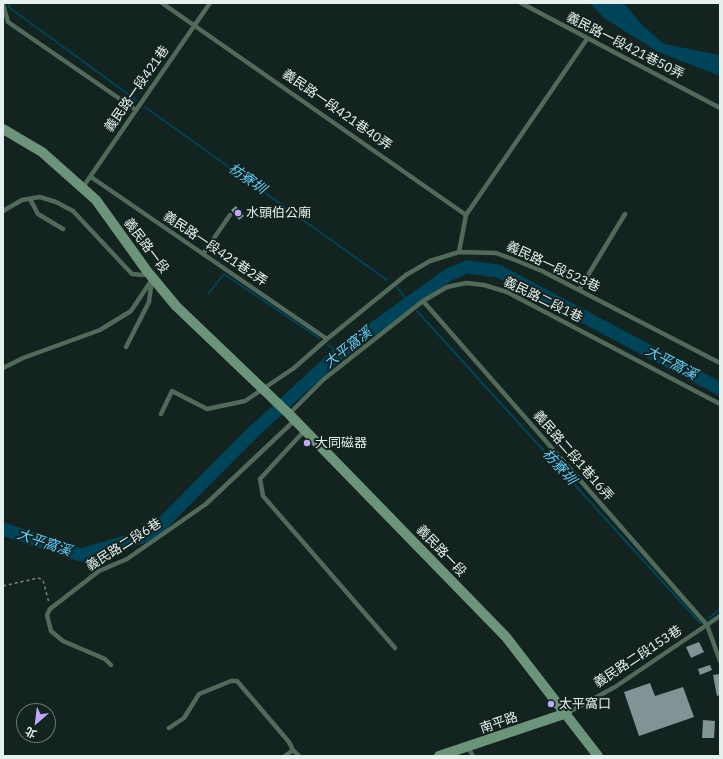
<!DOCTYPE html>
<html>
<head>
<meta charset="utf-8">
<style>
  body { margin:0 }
  #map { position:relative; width:723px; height:759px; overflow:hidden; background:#132320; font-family:"IBM Plex Sans","Noto Sans TC",sans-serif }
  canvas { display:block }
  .frame { position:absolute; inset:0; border:4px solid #e6f0ee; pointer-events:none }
  .north { position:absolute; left:16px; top:703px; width:40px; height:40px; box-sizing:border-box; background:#132320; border:1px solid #677572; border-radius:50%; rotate:208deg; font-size:11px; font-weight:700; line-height:16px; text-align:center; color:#e6f0ee }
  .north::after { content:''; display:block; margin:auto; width:14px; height:18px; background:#c3a7f2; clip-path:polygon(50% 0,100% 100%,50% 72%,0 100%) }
</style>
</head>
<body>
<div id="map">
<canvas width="723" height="759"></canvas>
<div class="frame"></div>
<div class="north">北</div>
</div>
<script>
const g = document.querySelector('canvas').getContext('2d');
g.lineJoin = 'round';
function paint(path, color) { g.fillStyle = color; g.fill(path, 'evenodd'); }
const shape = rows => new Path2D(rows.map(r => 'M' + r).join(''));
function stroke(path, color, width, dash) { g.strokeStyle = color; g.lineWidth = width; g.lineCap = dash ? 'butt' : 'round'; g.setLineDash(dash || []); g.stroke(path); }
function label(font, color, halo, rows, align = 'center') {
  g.font = font + ' "IBM Plex Sans","Noto Sans TC",sans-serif'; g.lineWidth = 4; g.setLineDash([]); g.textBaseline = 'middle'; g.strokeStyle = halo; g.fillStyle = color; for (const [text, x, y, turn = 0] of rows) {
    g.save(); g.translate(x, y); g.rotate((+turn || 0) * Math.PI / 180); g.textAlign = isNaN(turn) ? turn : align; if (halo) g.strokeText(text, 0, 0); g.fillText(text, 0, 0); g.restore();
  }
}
const water = shape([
  [590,3,624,3,642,25,664,44,720,55,720,76,658,52,604,18]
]);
const stream = shape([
  [8,3,10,8,136,100],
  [145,107,387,280],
  [397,287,409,303],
  [208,294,224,274,319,338],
  [417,311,700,623],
  [328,345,339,353],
  [709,618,720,609]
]);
const river = shape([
  [3,529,81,555,152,534,248,437,339,353,448,275,467,267,498,271,720,389]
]);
const building = shape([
  [236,206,244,216,239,220,231,210],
  [699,642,704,652,691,658,686,647],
  [710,665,712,670,700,675,698,669],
  [720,674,720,695,717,696,713,675],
  [650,683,655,696,683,687,694,717,639,736,624,692],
  [703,720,715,721,714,738,702,738]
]);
const path = shape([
  [3,586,38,578,43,580,49,603]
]);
const lane = shape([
  [162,3,466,215],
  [521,3,720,108],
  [3,4,8,22,136,110],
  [91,177,327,339],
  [83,187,210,3],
  [30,199,38,214,63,229],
  [3,211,22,200,40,197,56,202,73,211,132,274,142,275,149,273],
  [459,252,466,215,587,39],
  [203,254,230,215],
  [579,290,625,214],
  [423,301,707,625,720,661],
  [126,347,149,302,152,279],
  [3,368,23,358,100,330,131,311,153,278],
  [161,414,172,391,207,409,245,401,294,368,327,339,406,275,430,261,459,252,496,253,515,260,542,271,720,363],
  [289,414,324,379,423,301,447,287,466,283,484,285,507,292,720,404],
  [305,430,260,479,263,496,395,648],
  [111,665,105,659,63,641,51,631,47,615,50,609,99,571,127,559,206,504,295,420],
  [567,713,615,687,720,616],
  [169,728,184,718,199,694,231,681,237,681,289,742,293,750],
  [468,747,473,756],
  [285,756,293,750,299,756]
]);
const secondary = shape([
  [3,129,42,152,96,200,147,271,176,306,289,414,506,637,598,756],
  [439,756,567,713]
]);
const markers = [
  [238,213,4,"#c3a7f2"],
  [307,443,4,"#c3a7f2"],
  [551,704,4,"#c3a7f2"]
];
const streetNames = [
  ["義民路一段421巷50弄",625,46,27],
  ["義民路一段421巷",137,89,-55],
  ["義民路一段421巷40弄",337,110,35],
  ["義民路一段",146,246,53],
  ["義民路一段421巷2弄",215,249,34],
  ["義民路一段523巷",553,267,25],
  ["義民路二段1巷",543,300,26],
  ["義民路二段1巷16弄",573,456,49],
  ["義民路二段6巷",124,545,-32],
  ["義民路一段",441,551,46],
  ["義民路二段153巷",638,657,-33],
  ["南平路",499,723,-19]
];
const poiNames = [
  ["水頭伯公廟",246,213],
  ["大同磁器",315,443],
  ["太平窩口",559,704]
];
const waterNames = [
  ["枋寮圳",247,179,35],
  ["大平窩溪",348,348,-38],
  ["大平窩溪",671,363,28],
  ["枋寮圳",559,467,48],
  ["大平窩溪",44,543,19]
];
paint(water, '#00445a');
stroke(stream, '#00445a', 2);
stroke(river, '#00445a', 13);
paint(building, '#809496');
stroke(path, '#798684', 1.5, [3, 3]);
stroke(lane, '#516a59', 4.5);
stroke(secondary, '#6b947a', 10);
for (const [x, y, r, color] of markers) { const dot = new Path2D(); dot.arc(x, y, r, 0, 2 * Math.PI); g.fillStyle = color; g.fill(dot); stroke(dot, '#132320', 1.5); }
label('13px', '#e6f0ee', '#132320', streetNames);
label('13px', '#e6f0ee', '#132320', poiNames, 'left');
label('italic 14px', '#62cefc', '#132320', waterNames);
</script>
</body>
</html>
